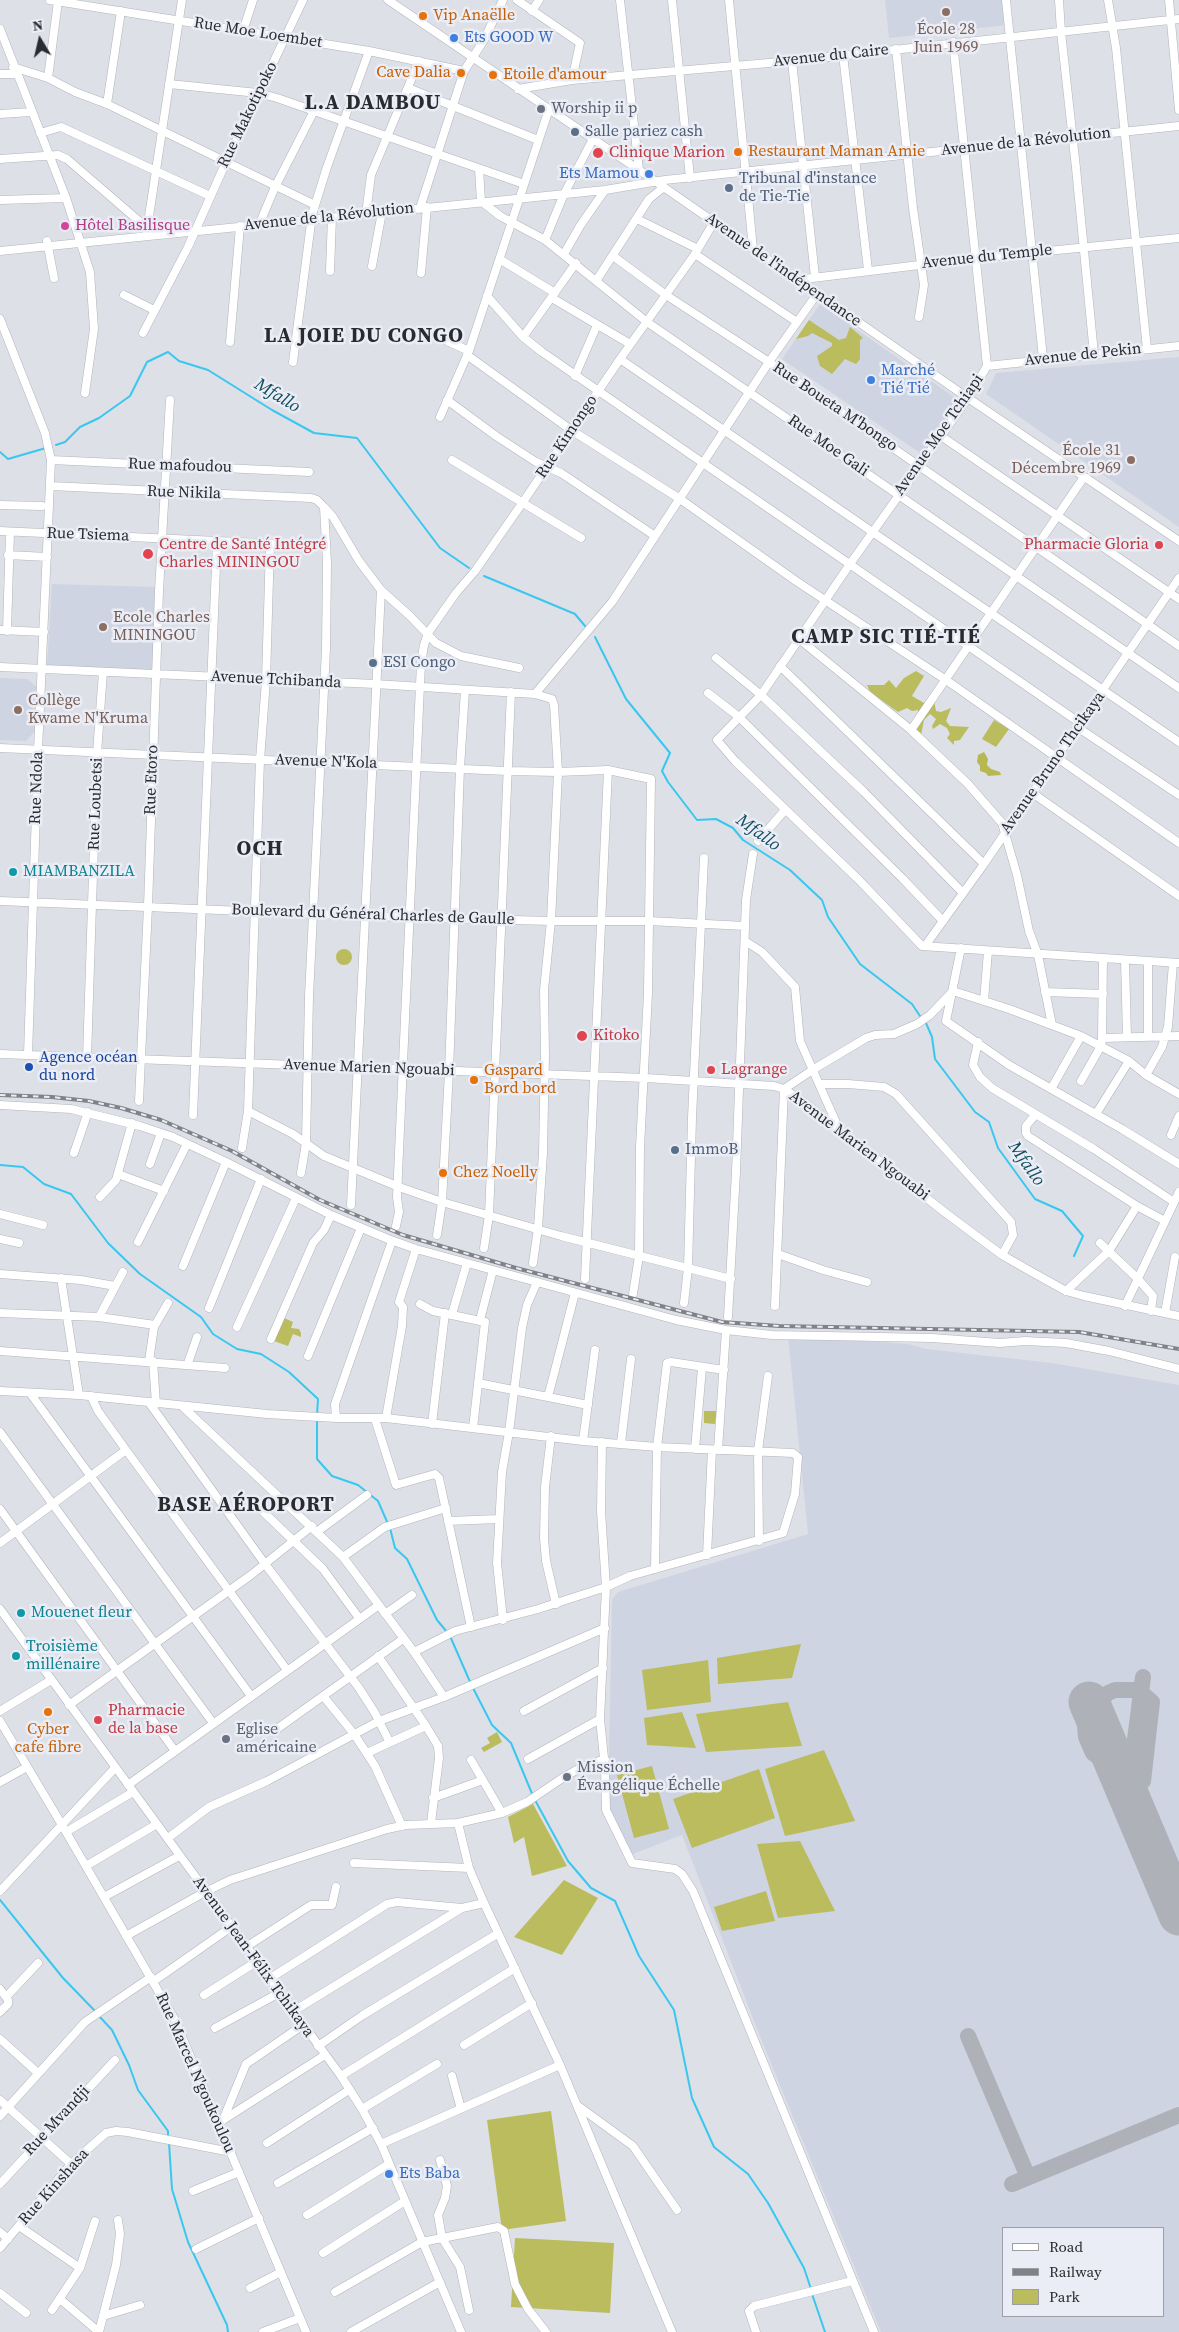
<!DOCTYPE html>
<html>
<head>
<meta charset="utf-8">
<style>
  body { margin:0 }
  #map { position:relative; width:1179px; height:2332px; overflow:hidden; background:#dde0e7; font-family:"Source Serif 4",serif }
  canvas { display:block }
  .legend { position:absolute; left:1002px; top:2227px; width:162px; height:90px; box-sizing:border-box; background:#eaedf5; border:1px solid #9d9fa5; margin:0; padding:6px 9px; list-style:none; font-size:15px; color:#2a2b2e }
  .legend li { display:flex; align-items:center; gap:10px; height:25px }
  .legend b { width:25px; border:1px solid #9d9fa5 }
  .north { position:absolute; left:15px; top:15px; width:50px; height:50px; -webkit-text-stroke:4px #eaedf5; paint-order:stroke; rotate:351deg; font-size:14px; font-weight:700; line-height:20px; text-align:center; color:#2a2b2e }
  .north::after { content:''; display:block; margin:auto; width:18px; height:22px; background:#2a2b2e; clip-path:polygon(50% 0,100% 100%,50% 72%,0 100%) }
</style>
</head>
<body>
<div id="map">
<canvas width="1179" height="2332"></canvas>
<ul class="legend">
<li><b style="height:6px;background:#fff"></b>Road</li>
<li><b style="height:6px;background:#808287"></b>Railway</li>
<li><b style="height:14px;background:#babc5e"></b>Park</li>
</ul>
<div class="north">N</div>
</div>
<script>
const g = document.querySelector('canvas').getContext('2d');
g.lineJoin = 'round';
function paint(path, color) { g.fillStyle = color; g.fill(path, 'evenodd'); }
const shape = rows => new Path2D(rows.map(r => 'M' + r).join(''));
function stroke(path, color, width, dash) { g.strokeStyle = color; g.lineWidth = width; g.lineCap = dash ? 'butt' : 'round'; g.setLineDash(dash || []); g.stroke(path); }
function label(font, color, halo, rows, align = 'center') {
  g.font = font + ' "Source Serif 4",serif'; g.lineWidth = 5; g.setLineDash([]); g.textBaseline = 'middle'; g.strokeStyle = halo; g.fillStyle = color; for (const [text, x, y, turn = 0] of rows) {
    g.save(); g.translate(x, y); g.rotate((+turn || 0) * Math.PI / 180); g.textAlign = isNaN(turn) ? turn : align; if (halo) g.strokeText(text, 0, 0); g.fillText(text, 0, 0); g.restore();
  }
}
const built = shape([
  [885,0,1005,0,1007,25,889,38],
  [820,304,960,401,923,455,782,359],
  [1179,357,1179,527,986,394,996,373],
  [52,584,157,587,154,672,47,666],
  [0,678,27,679,38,688,35,731,26,741,0,740],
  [788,1336,908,1344,926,1349,1052,1363,1179,1385,1179,2332,881,2332,759,2034,682,1835,630,1855,608,1809,612,1600,618,1592,808,1534],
  [1003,2228,1163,2228,1163,2316,1003,2316]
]);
const green = shape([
  [809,320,839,340,846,338,850,327,863,338,860,340,860,359,856,364,845,359,832,374,820,366,817,356,832,346,832,343,812,333,808,336,796,339],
  [916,671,924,676,912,696,924,703,929,699,917,718,918,710,912,711,907,708,898,712,870,692,867,685,884,685,889,680,896,688,904,678],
  [934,701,936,711,941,712,951,708,946,721,950,726,969,727,960,740,954,741,954,745,947,738,950,734,947,728,940,724,933,729,932,726,936,719,930,714,924,720,921,735,913,730],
  [994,720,1009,729,996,747,982,739],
  '336 957a8 8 0 1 1 16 0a8 8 0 1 1-16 0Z',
  [284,1318,293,1322,291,1328,299,1329,301,1333,301,1337,293,1334,288,1346,274,1341],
  [704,1411,717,1411,715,1424,704,1423],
  [801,1644,792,1678,718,1684,717,1658],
  [708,1660,711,1702,647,1710,642,1670],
  [788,1702,802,1746,706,1752,696,1714],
  [682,1712,696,1748,647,1745,644,1718],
  [497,1732,502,1742,484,1752,481,1748,490,1743,487,1738],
  [824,1750,855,1821,785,1836,765,1769],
  [652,1766,669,1829,634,1838,617,1775],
  [759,1769,775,1818,692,1848,673,1799],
  [533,1804,567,1866,532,1876,524,1837,514,1843,508,1817],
  [800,1841,835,1911,778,1918,757,1844],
  [564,1880,598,1898,562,1955,514,1937],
  [766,1891,775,1921,722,1931,714,1907],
  [551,2111,566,2221,502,2230,487,2120],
  [515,2238,614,2243,610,2313,511,2307]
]);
const forest = shape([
  [984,752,988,759,987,765,991,769,1000,772,1001,775,988,776,986,773,980,771,980,766,977,762,978,755]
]);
const stream = shape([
  [56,445,65,442,80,427,99,418,130,396,147,362,168,352,179,361,208,370,272,410,314,433,357,438,440,548,469,568],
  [0,452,8,459,46,448],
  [484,576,575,614,585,626],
  [595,637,626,699,670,753,662,771,668,782,697,820,716,819,733,828,743,840,790,870,822,900,828,917,860,964,912,1004,922,1019],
  [926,1023,932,1037,935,1059,975,1112,989,1122,998,1148,1035,1199,1062,1211,1083,1236,1074,1256],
  [0,1165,23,1167,44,1184,71,1194,108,1243,140,1274,201,1317,213,1334,237,1349,261,1354,289,1372,318,1399,317,1415],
  [317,1419,317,1459,332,1476,358,1485,378,1501,388,1524],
  [390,1528,395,1548,407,1559,437,1620,447,1632],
  [450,1636,471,1684],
  [473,1688,492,1725,511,1743,533,1796],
  [535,1800,568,1861,591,1888,615,1901,639,1956,674,2010,692,2098,714,2147,748,2174,768,2203,804,2268,811,2289],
  [0,1900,63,1978,96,2012],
  [99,2016,112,2030,129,2065,138,2090,168,2131,168,2138],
  [169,2143,172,2189,188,2242,227,2325,228,2332],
  [812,2294,825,2332]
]);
const taxiway = shape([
  [1115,1765,1107,1763,1093,1753,1086,1737,1085,1725,1091,1709,1108,1693,1115,1690,1133,1690,1144,1695,1152,1702,1143,1781],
  [1132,1804,1129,1786,1143,1677],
  [968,2036,1028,2177],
  [1012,2184,1179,2115]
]);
const runway = shape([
  [1089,1702,1179,1915]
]);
const minor = shape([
  [50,0,369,51,464,71],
  [388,0,639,170,968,398,1179,541],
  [517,0,580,43,572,80],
  [620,0,639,170],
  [672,0,690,178],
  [729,0,753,249],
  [1006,0,1043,358],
  [1059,0,1061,32,1076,168,1094,354],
  [1108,0,1116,48,1147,349],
  [1169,0,1179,110],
  [532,11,539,0],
  [0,29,66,198,90,272,94,329,85,393],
  [243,31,253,0],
  [953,42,987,366,968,398,850,564,761,695,717,740,735,761,859,880,922,946,1179,963],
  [896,49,913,208,924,285,919,317],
  [843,55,868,270],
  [792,61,815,277],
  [13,67,48,78,75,92,107,104,315,205],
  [0,74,16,74],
  [48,78,58,1],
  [169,84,258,93,277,98,524,184],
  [408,88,538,140],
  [518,89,572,80,792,61,1179,19],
  [107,104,121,11],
  [0,114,31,112],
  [40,133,61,127,210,196],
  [0,159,58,155,67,159,147,228],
  [479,169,481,201,500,216,545,240,647,322,1179,688],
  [0,200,66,198],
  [420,208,464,71,484,40,503,0],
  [366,214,371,175,419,61],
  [637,219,698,249],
  [259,225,275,187,314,111],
  [146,236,182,0],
  [545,240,564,194,593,139],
  [47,241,54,278],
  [0,251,605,190,665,180,1179,126],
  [564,254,580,226,605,190],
  [695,254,797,322],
  [613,256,666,295,769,362,1179,646],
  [501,260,555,293],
  [372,266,382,212],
  [330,271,332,217],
  [421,273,427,207],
  [796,280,977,258,1179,238],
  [596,281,649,199,664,187],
  [124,295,154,310],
  [487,296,523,337,542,352,1080,723],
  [552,298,630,344],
  [0,319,45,433,51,460,38,750,28,1055],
  [143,333,188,247,226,162,303,0],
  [523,337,576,263],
  [447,341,469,351],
  [230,342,240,226],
  [467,355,571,430,680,499,796,581,946,680,1179,843],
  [620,359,1179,742],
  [293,362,312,215,327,167,369,51],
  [987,366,1179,346],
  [575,376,597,325],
  [447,400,496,436,536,462,561,473,655,536],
  [440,417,469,351,549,109],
  [941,436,1179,599],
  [51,460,309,472],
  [452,460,581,538],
  [50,486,311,498,317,500,324,507,327,562,326,649,309,996,306,1143,301,1173],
  [0,505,42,506],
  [324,507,333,517,359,561,381,590,410,616,436,643,461,656,519,668],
  [0,531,326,546],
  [8,555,47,557],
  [0,630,44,632],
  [7,631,10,532],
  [799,639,911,730,968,784,1002,823,1017,875,1029,931,1038,955,1052,1025],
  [716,658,761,695,864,792,963,893],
  [780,666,984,864],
  [0,667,375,684,535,694,552,699,554,705,558,772,551,921,544,990,545,1055,543,1153,538,1228,533,1263],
  [708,693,739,717,902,878,943,921],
  [535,694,612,602,769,362,817,294],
  [1077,727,1179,795],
  [911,730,1084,477],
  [0,748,507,771,558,772,608,770,651,779,648,993,640,1147,639,1256,633,1294],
  [1031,792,1179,896],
  [758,841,785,810],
  [0,901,365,916,551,921,649,921,745,926],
  [745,941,762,952,795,987,800,1041,838,1127],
  [925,946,984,864,1179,578],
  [961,948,946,1021,1009,1065,1122,1129,1179,1164],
  [1125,960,1127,1037],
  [1148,961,1148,1037],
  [1045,992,1103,994],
  [984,1001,988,951],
  [1102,1038,1179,1036],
  [978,1042,973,1065,980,1077,992,1088,1094,1149,1174,1202],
  [0,1054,645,1078,774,1086,784,1089,804,1102,947,1214,1002,1255,1030,1271,1066,1291,1084,1296,1179,1316],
  [87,1057,97,753,103,672],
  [1146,1075,1162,1047,1168,1027,1173,963],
  [1081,1081,1101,1046,1102,1038,1103,959],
  [820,1084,848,1084,884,1087,896,1094,1011,1222,1013,1235,1002,1255],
  [1051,1089,1081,1036],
  [139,1101,148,906,159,591,170,400],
  [0,1105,71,1109,140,1126,173,1137,226,1162,331,1215,388,1239,416,1249,676,1320,726,1330,772,1335,932,1338,1000,1343,1025,1341,1066,1343,1109,1351,1179,1369],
  [248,1111,293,1134,324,1156,399,1187,442,1202,561,1236,731,1279],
  [1096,1114,1129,1061],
  [193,1115,217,542],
  [1035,1115,1026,1126,1026,1133,1028,1136,1137,1206,1165,1221],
  [1171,1135,1179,1116],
  [242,1148,248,1111,260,760,266,680,270,545],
  [74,1153,88,1112],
  [150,1164,161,1133],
  [118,1174,164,1191],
  [100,1197,116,1180,132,1123],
  [351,1205,381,590],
  [0,1214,43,1225],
  [396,1226,399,1212,397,1197,421,663,424,645,428,633,456,593,475,571,523,502,620,359,695,254,714,222],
  [437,1235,442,1202,449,1072,460,768,465,690],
  [0,1239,19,1243],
  [138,1242,187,1144],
  [1100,1243,1137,1278,1153,1296,1151,1311],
  [484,1248,489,1215,511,692],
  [778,1254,823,1270,867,1282],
  [183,1266,226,1162],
  [0,1274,81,1280,115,1286],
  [61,1278,79,1395],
  [585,1279,608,770],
  [1066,1291,1109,1251,1137,1206],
  [684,1303,688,1268,692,1118,704,858],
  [420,1304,433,1311,485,1322,473,1428],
  [775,1306,784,1089,814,1069,866,1038,875,1035,894,1034,917,1024,930,1015,953,991,1009,1009,1081,1036,1129,1061,1146,1075,1179,1094],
  [1125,1306,1179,1192],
  [209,1308,261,1179],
  [0,1313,99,1317,155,1325],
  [1165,1313,1175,1257],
  [452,1314,467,1263],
  [99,1317,123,1272],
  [728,1317,736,1172,746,900,753,854],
  [480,1320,493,1270],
  [237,1327,296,1198],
  [271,1339,313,1243,324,1230,331,1215],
  [0,1351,225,1368],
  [308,1356,361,1228],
  [149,1361,154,1327,168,1303],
  [153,1361,156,1404],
  [188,1363,197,1337],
  [478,1383,588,1405],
  [0,1391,79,1395,267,1414,336,1418,386,1418,583,1441,657,1447,793,1453,798,1457,795,1494,783,1533,630,1576,606,1587,538,1609,455,1631,414,1652],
  [30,1393,251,1696],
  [91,1396,98,1411,126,1450,287,1670],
  [548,1397,575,1293],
  [150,1404,265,1564,359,1688,375,1713,389,1741],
  [182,1406,343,1557,414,1652,444,1697],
  [336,1418,335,1404,392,1241],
  [386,1418,402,1326,403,1307,399,1302,416,1249],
  [375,1419,396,1485,435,1474,439,1478,471,1627],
  [432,1424,445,1313],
  [0,1432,213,1723],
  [551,1436,545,1487,544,1538,546,1561,556,1604],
  [583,1441,595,1350],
  [602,1442,601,1511,606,1587,600,1719,605,1768,606,1810,632,1863,675,1869,682,1874,693,1891,874,2332],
  [621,1443,631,1359],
  [695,1449,702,1368],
  [718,1450,726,1330],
  [254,1503,323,1569,359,1618],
  [0,1509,175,1751],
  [448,1521,499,1519],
  [318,1531,367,1495],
  [759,1541,758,1451,768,1376],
  [0,1543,126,1450],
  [707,1555,712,1450],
  [343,1557,385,1527,446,1508],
  [655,1569,657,1447,667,1363,671,1362,724,1370],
  [0,1609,341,2076,362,2109,381,2144,461,2332],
  [385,1614,412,1595],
  [503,1620,497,1563,502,1472,509,1432,522,1328,527,1305,537,1282],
  [378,1656,426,1726,438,1746,439,1758,431,1823],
  [324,1697,354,1734,375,1766,402,1826],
  [69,1705,251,1575,312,1526],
  [0,1711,51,1680],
  [524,1711,603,1668],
  [0,1721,62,1825,175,2020,306,2332],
  [274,1731,403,1639],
  [367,1753,426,1726],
  [528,1759,600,1719],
  [471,1760,502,1813],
  [0,1782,27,1767],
  [128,1785,379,1605],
  [433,1798,483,1780],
  [66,1832,133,1792],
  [168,1838,209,1807,267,1781,379,1721,444,1697,605,1628],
  [354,1863,469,1868],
  [86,1866,157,1824],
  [0,1891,115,1768],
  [104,1897,179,1856],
  [126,1936,205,1892,230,1880,387,1829,406,1825,458,1823,502,1813,527,1802,564,1777,582,1767,605,1759],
  [246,1947,311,1905,332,1905,336,1887],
  [269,1979,387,1904,397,1902,462,1908],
  [154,1981,231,1927],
  [0,1989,8,2000,8,2004,0,2012],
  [204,1995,256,1962],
  [7,1996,38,1963],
  [292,2012,462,1908,484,1903],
  [215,2028,279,1993],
  [0,2039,38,2073],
  [464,2045,532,2003],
  [318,2046,363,2015,497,1934],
  [560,2065,672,2332],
  [341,2076,515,1968],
  [452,2076,461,2109],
  [0,2100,71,2164],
  [578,2106,633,2146,677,2210],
  [362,2109,437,2064],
  [0,2116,85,2022,151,1977],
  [223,2120,246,2064,303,2025],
  [223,2120,325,2055],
  [267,2143,349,2090],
  [381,2144,560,2065,484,1903,469,1868,458,1823],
  [440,2160,447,2186,445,2198,438,2215,442,2238,460,2267,469,2310],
  [278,2183,373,2128],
  [0,2184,115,2060],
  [193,2191,239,2172],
  [307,2215,389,2164],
  [19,2226,80,2268],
  [0,2232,8,2239],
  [0,2248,71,2164,106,2133,116,2131,128,2132,231,2152],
  [196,2249,259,2218],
  [323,2253,405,2201],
  [250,2288,281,2272],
  [335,2292,422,2242,498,2227,504,2231,515,2284,528,2309,546,2332],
  [0,2293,26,2313],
  [60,2299,99,2332],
  [52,2310,80,2268,95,2221],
  [103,2316,140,2305],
  [99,2332,116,2265,120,2234,118,2220],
  [263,2332,300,2318],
  [351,2332,440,2282],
  [756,2332,749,2311,754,2306,852,2281]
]);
const rail = shape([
  [0,1095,52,1097,89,1101,121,1108,161,1120,232,1151,320,1200,403,1235,516,1268,722,1322,779,1326,1079,1332,1179,1349]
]);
const markers = [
  [946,12,5,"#8d6e63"],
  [423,16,5,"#e8710a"],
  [454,38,5,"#3f7fe0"],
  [461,73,5,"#e8710a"],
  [493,75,5,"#e8710a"],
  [541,109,5,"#6b7280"],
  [575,132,5,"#5c6f8a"],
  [738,152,5,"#e8710a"],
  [598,153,6,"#e0444e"],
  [649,174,5,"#3f7fe0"],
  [729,188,5,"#5c6f8a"],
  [65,226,5,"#d1479c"],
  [871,380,5,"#3f7fe0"],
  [1131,460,5,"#8d6e63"],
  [1159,545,5,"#e0444e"],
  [148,554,6,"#e0444e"],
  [103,627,5,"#8d6e63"],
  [373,663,5,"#5c6f8a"],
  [18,710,5,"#8d6e63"],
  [13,872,5,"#0f9aa8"],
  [582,1036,6,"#e0444e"],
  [29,1067,5,"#1a4fb4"],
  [711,1070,5,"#e0444e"],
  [474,1080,5,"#e8710a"],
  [675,1150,5,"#5c6f8a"],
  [443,1173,5,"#e8710a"],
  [21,1613,5,"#0f9aa8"],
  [16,1656,5,"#0f9aa8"],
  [48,1712,5,"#e8710a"],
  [98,1720,5,"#e0444e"],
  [226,1739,5,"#6b7280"],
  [567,1777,5,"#6b7280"],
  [389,2174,5,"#3f7fe0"]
];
const foodNames = [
  ["Vip Anaëlle",433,16],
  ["Cave Dalia",451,73,"right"],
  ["Etoile d'amour",503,75],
  ["Restaurant Maman Amie",748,152],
  ["Gaspard",484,1071],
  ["Bord bord",484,1089],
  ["Chez Noelly",453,1173],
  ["Cyber",48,1730,"center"],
  ["cafe fibre",48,1748,"center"]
];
const educationNames = [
  ["École 28",946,30,"center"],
  ["Juin 1969",946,48,"center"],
  ["École 31",1121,451,"right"],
  ["Décembre 1969",1121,469,"right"],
  ["Ecole Charles",113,618],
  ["MININGOU",113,636],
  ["Collège",28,701],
  ["Kwame N'Kruma",28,719]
];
const streetNames = [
  ["Rue Moe Loembet",258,33,9],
  ["Avenue du Caire",831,56,-6],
  ["Rue Makotipoko",248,115,-64],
  ["Avenue de la Révolution",1026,142,-6],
  ["Avenue de la Révolution",329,217,-6],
  ["Avenue du Temple",987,257,-6],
  ["Avenue de l'indépendance",783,270,35],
  ["Avenue de Pekin",1083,355,-6],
  ["Rue Boueta M'bongo",835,407,34],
  ["Avenue Moe Tchiapi",939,435,-55],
  ["Rue Kimongo",567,437,-56],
  ["Rue Moe Gali",828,446,35],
  ["Rue mafoudou",180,466,2],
  ["Rue Nikila",184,493,2],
  ["Rue Tsiema",88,535,2],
  ["Avenue Tchibanda",276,680,3],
  ["Avenue N'Kola",326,762,2],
  ["Avenue Bruno Thcikaya",1053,763,-55],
  ["Rue Etoro",152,780,-88],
  ["Rue Ndola",37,788,-88],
  ["Rue Loubetsi",96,804,-88],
  ["Boulevard du Général Charles de Gaulle",373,915,2],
  ["Avenue Marien Ngouabi",369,1068,2],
  ["Avenue Marien Ngouabi",859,1146,37],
  ["Avenue Jean-Félix Tchikaya",253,1957,54],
  ["Rue Marcel N'goukoulou",195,2073,66],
  ["Rue Mvandji",57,2121,-47],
  ["Rue Kinshasa",54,2187,-48]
];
const shopNames = [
  ["Ets GOOD W",464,38],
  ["Ets Mamou",639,174,"right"],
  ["Marché",881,371],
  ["Tié Tié",881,389],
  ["Ets Baba",399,2174]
];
const worshipNames = [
  ["Worship ii p",551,109],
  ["Eglise",236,1730],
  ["américaine",236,1748],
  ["Mission",577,1768],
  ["Évangélique Échelle",577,1786]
];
const serviceNames = [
  ["Salle pariez cash",585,132],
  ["Tribunal d'instance",739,179],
  ["de Tie-Tie",739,197],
  ["ESI Congo",383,663],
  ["ImmoB",685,1150]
];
const healthNames = [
  ["Clinique Marion",609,153],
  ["Centre de Santé Intégré",159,545],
  ["Charles MININGOU",159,563],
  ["Pharmacie Gloria",1149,545,"right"],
  ["Kitoko",593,1036],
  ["Lagrange",721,1070],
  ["Pharmacie",108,1711],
  ["de la base",108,1729]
];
const hotelNames = [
  ["Hôtel Basilisque",75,226]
];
const cultureNames = [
  ["MIAMBANZILA",23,872],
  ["Mouenet fleur",31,1613],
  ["Troisième",26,1647],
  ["millénaire",26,1665]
];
const transitNames = [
  ["Agence océan",39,1058],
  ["du nord",39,1076]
];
const waterNames = [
  ["Mfallo",277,396,31],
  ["Mfallo",758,833,36],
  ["Mfallo",1026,1164,55]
];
const districtNames = [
  ["L.A DAMBOU",373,104],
  ["LA JOIE DU CONGO",364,337],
  ["CAMP SIC TIÉ-TIÉ",886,638],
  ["OCH",260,850],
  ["BASE AÉROPORT",246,1506]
];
paint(built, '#ced4e2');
paint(green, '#babc5e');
paint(forest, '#b7b84f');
stroke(stream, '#3ac7ef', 2);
stroke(taxiway, '#aeb1b7', 16);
stroke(runway, '#aeb1b7', 41);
stroke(minor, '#b1b4bb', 9);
stroke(minor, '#fff', 8);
stroke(rail, '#808287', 4);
stroke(rail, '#eaedf5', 2, [5.5]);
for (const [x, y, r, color] of markers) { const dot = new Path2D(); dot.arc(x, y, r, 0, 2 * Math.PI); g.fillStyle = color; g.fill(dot); stroke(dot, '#eaedf5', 2); }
label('16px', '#c56008', '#eaedf5', foodNames, 'left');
label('16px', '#785e54', '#eaedf5', educationNames, 'left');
label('16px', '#2a2b2e', '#eaedf5', streetNames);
label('16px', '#366cbe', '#eaedf5', shopNames, 'left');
label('16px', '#5b616d', '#eaedf5', worshipNames, 'left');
label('16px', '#4e5e75', '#eaedf5', serviceNames, 'left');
label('16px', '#be3a42', '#eaedf5', healthNames, 'left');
label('16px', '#b23c85', '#eaedf5', hotelNames, 'left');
label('16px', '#0d838f', '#eaedf5', cultureNames, 'left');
label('16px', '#164399', '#eaedf5', transitNames, 'left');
label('italic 18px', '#154e5f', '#eaedf5', waterNames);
g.letterSpacing = '1px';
label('bold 21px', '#2a2b2e', '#eaedf5', districtNames);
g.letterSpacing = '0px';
</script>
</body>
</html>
